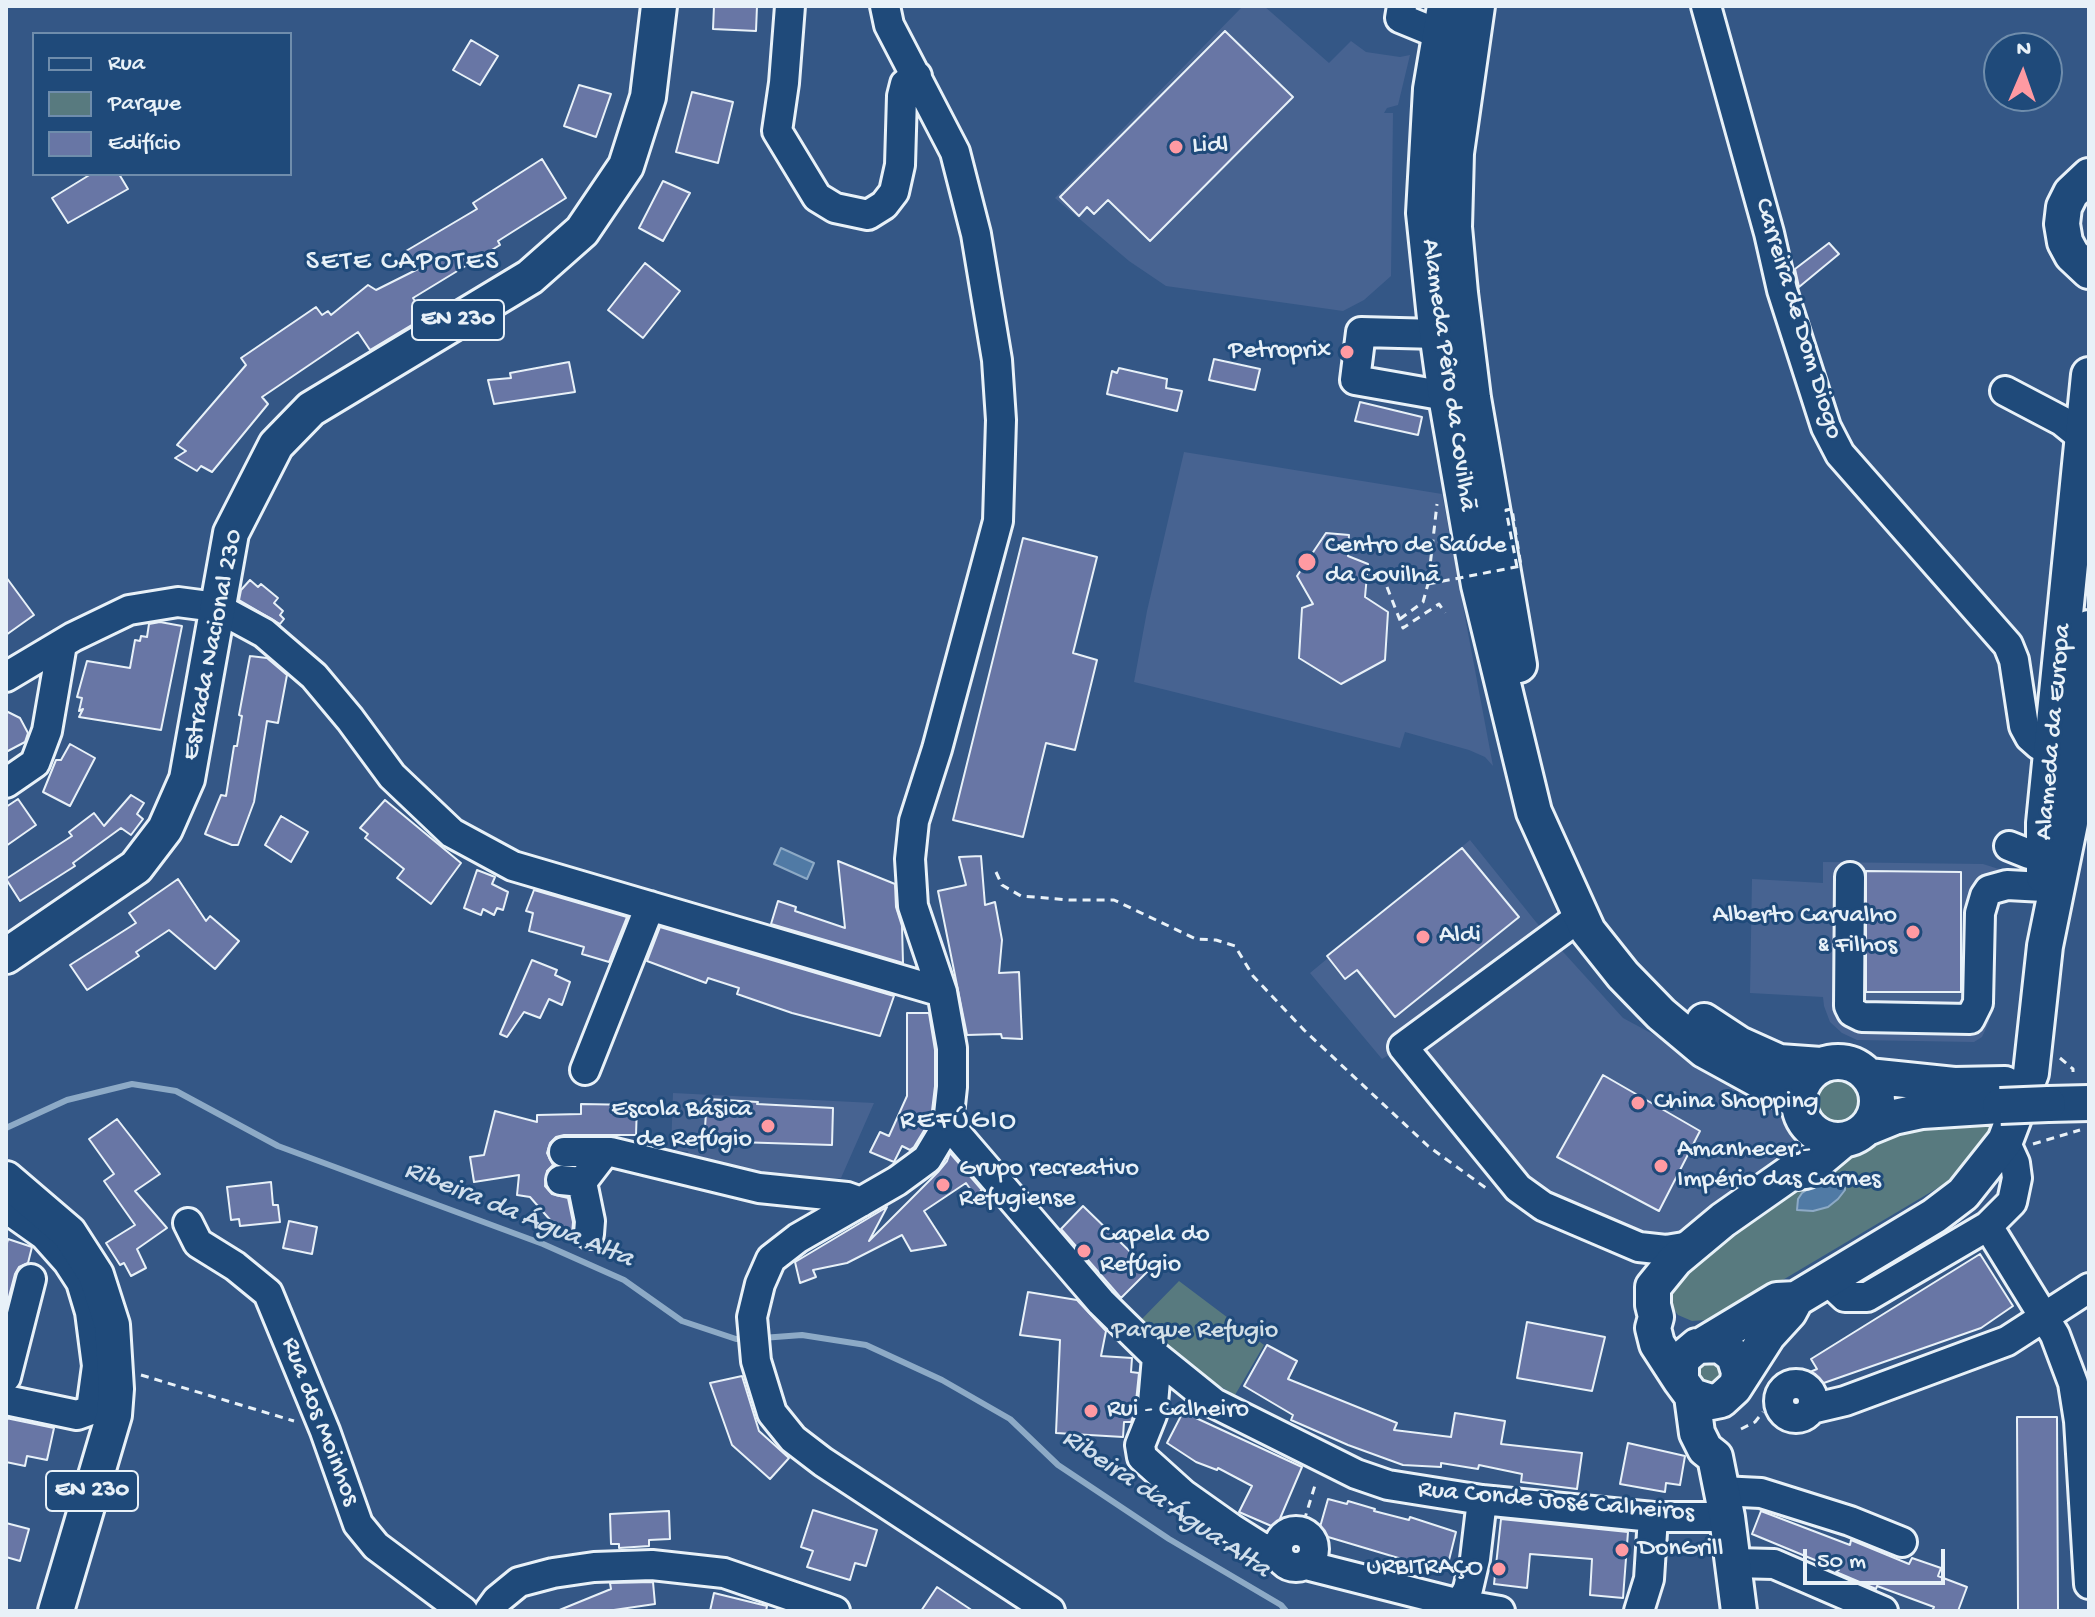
<!DOCTYPE html>
<html>
<head>
<meta charset="utf-8">
<style>
  body { margin:0 }
  #map { position:relative; width:2095px; height:1617px; overflow:hidden; background:#345786; font-family:"Gochi Hand",sans-serif }
  canvas { display:block }
  .frame { position:absolute; inset:0; border:8px solid #e8f1f8; pointer-events:none }
  .legend { position:absolute; left:32px; top:32px; width:260px; height:144px; box-sizing:border-box; background:#1f4a7a; border:2px solid #6f8dac; margin:0; padding:10px 14px; list-style:none; font-size:24px; color:#e8f1f8 }
  .legend li { display:flex; align-items:center; gap:16px; height:40px }
  .legend b { width:40px; border:2px solid #6f8dac }
  .north { position:absolute; left:1983px; top:32px; width:80px; height:80px; box-sizing:border-box; background:#1f4a7a; border:2px solid #6f8dac; border-radius:50%; rotate:2deg; font-size:22px; font-weight:700; line-height:32px; text-align:center; color:#e8f1f8 }
  .north::after { content:''; display:block; margin:auto; width:28px; height:36px; background:#ff9aa2; clip-path:polygon(50% 0,100% 100%,50% 72%,0 100%) }
  .scale { position:absolute; left:1803px; top:1549px; width:142px; height:36px; box-sizing:border-box; border:4px solid #e8f1f8; border-top:0; padding-left:10px; font-size:24px; line-height:28px; white-space:nowrap; color:#e8f1f8; -webkit-text-stroke:6px #1f4a7a; paint-order:stroke }
</style>
</head>
<body>
<div id="map">
<canvas width="2095" height="1617"></canvas>
<div class="frame"></div>
<ul class="legend">
<li><b style="height:10px;background:#1f4a7a"></b>Rua</li>
<li><b style="height:22px;background:#587a7f"></b>Parque</li>
<li><b style="height:22px;background:#6876a5"></b>Edifício</li>
</ul>
<div class="north">N</div>
<div class="scale">50 m</div>
</div>
<script>
const g = document.querySelector('canvas').getContext('2d');
g.lineJoin = 'round';
function paint(path, color) { g.fillStyle = color; g.fill(path, 'evenodd'); }
const shape = rows => new Path2D(rows.map(r => 'M' + r).join(''));
function stroke(path, color, width, dash) { g.strokeStyle = color; g.lineWidth = width; g.lineCap = dash ? 'butt' : 'round'; g.setLineDash(dash || []); g.stroke(path); }
function label(font, color, halo, rows, align = 'center') {
  g.font = font + ' "Gochi Hand",sans-serif'; g.lineWidth = 6; g.setLineDash([]); g.textBaseline = 'middle'; g.strokeStyle = halo; g.fillStyle = color; for (const [text, x, y, turn = 0] of rows) {
    g.save(); g.translate(x, y); g.rotate((+turn || 0) * Math.PI / 180); g.textAlign = isNaN(turn) ? turn : align; if (halo) g.strokeText(text, 0, 0); g.fillText(text, 0, 0); g.restore();
  }
}
const built = shape([
  [1243,6,1264,6,1329,63,1351,41,1366,52,1400,57,1410,55,1398,105,1387,108,1384,113,1393,113,1391,276,1364,300,1343,311,1166,286,1129,261,1055,198],
  [1184,452,1442,494,1493,766,1485,757,1469,750,1405,732,1400,748,1134,682,1147,611],
  [1470,840,1536,922,1623,1018,1781,1103,1791,1120,1795,1132,1793,1149,1788,1160,1651,1273,1637,1257,1521,1209,1389,1055,1382,1059,1310,973],
  [1823,862,1983,864,2027,878,2019,896,2000,903,1993,911,1989,931,1989,1022,1982,1037,1974,1042,1857,1040,1842,1033,1830,1022,1824,1006,1823,997,1750,993,1752,879,1823,883],
  [673,1093,874,1103,841,1178,748,1177,690,1160,688,1151,671,1150]
]);
const green = shape([
  '1815 1100a24 24 0 1 1 48 0a24 24 0 1 1-48 0Z',
  [1996,1119,1983,1144,1946,1183,1749,1300,1707,1320,1692,1321,1678,1315,1669,1303,1672,1286,1687,1266,1763,1207,1887,1131],
  [1179,1281,1264,1345,1235,1395,1199,1374,1137,1324],
  [1696,1361,1724,1362,1722,1384,1700,1386,1694,1365]
]);
const water = shape([
  [781,848,814,863,807,879,774,864,781,848],
  [1835,1178,1845,1183,1845,1190,1838,1199,1828,1207,1813,1211,1797,1210,1798,1199,1802,1193,1824,1179,1835,1178]
]);
const stream = shape([
  [6,1128,67,1100,132,1084,176,1091,278,1146,543,1244,624,1280,682,1321,736,1339,747,1339],
  [762,1338,802,1335,866,1345,942,1380,1010,1419,1058,1465,1169,1539,1281,1605,1286,1611]
]);
const building = shape([
  [714,6,757,6,756,31,713,29,714,6],
  [1225,31,1293,97,1150,241,1108,200,1094,214,1087,207,1079,216,1060,197,1225,31],
  [471,40,498,56,480,85,453,70,471,40],
  [579,85,611,94,596,137,564,126,579,85],
  [692,92,733,102,718,163,676,152,692,92],
  [542,159,566,198,498,241,500,245,413,298,425,317,370,350,358,332,262,397,268,404,212,472,201,466,197,471,175,458,186,451,177,445,246,365,241,358,316,307,322,315,328,311,331,315,368,285,376,290,418,269,406,251,477,209,473,203,542,159],
  [91,174,119,174,128,189,68,223,52,198,91,174],
  [663,181,690,193,663,241,639,228,663,181],
  [1829,243,1839,254,1799,287,1795,269,1829,243],
  [645,263,680,291,643,338,608,310,645,263],
  [1214,359,1260,369,1255,390,1209,380,1214,359],
  [569,362,575,392,494,404,488,380,511,378,510,373,569,362],
  [1119,368,1167,379,1166,388,1182,391,1177,411,1107,394,1112,371,1117,373,1119,368],
  [1360,402,1422,417,1418,435,1355,421,1360,402],
  [1326,533,1349,535,1348,556,1368,564,1365,597,1388,612,1385,660,1341,684,1299,658,1302,608,1313,604,1297,576,1326,533],
  [1023,538,1097,557,1073,653,1097,660,1075,750,1046,743,1023,837,953,820,1023,538],
  [6,577,34,615,6,635,6,577],
  [250,580,258,587,261,584,278,598,274,603,283,611,280,615,284,619,280,624,239,600,241,590,250,580],
  [160,622,182,626,161,730,79,717,83,709,79,711,82,698,77,697,87,661,130,668,135,640,140,641,141,636,147,637,149,624,160,622],
  [250,656,267,658,287,675,278,723,267,721,254,802,238,845,232,845,205,834,221,795,226,796,234,746,237,746,242,716,239,715,250,656],
  [6,711,20,718,28,733,25,742,6,752,6,711],
  [70,744,95,758,70,806,43,792,56,760,61,760,70,744],
  [131,795,144,803,137,814,143,819,131,835,121,828,73,863,75,866,20,901,6,879,72,836,69,832,94,813,104,826,131,795],
  [18,799,36,825,6,846,6,807,18,799],
  [385,800,461,863,431,904,397,878,404,869,365,838,368,834,360,828,385,800],
  [281,816,308,832,291,862,265,845,281,816],
  [1462,848,1519,917,1395,1017,1357,970,1345,979,1327,956,1462,848],
  [981,856,985,905,995,902,1002,940,999,973,1019,972,1022,1039,1002,1038,1001,1034,967,1035,938,891,966,885,959,857,981,856],
  [838,861,895,884,896,907,902,926,903,963,771,924,778,901,796,907,795,911,845,928,838,861],
  [477,870,495,877,492,884,508,892,503,910,497,908,494,915,483,909,481,915,464,908,477,870],
  [1866,871,1961,872,1961,992,1866,992,1866,871],
  [178,879,206,921,210,916,239,941,215,969,169,930,136,952,139,956,87,990,70,965,136,923,129,913,178,879],
  [534,890,627,917,609,962,582,954,584,947,529,931,533,913,526,911,534,890],
  [660,927,894,996,880,1036,792,1013,737,994,739,988,708,978,706,983,647,961,660,927],
  [532,960,557,970,555,975,570,982,562,1005,549,999,540,1018,524,1012,507,1037,500,1034,532,960],
  [907,1013,929,1013,935,1050,935,1086,931,1119,914,1147,910,1150,902,1146,894,1162,870,1152,880,1132,889,1136,907,1096,907,1013],
  [1603,1075,1700,1131,1659,1211,1557,1157,1603,1075],
  [707,1099,758,1102,757,1104,833,1108,832,1145,704,1141,707,1099],
  [581,1104,637,1105,636,1135,564,1135,556,1137,550,1143,547,1153,553,1165,547,1171,545,1186,552,1194,568,1198,573,1222,572,1235,559,1230,530,1197,517,1195,519,1175,474,1182,470,1157,484,1155,495,1111,537,1122,537,1115,581,1114,581,1104],
  [117,1119,160,1174,135,1191,167,1228,137,1249,146,1268,131,1276,124,1263,120,1265,106,1243,135,1225,104,1181,114,1174,89,1139,117,1119],
  [950,1153,982,1190,975,1196,966,1183,924,1211,946,1245,911,1251,902,1235,847,1263,813,1270,816,1277,800,1283,795,1262,887,1207,869,1241,938,1172,947,1161,950,1153],
  [271,1182,273,1205,278,1205,280,1222,240,1226,239,1219,231,1220,227,1187,271,1182],
  [1083,1206,1149,1270,1121,1298,1061,1229,1083,1206],
  [289,1221,317,1227,312,1254,283,1248,289,1221],
  [8,1239,32,1247,28,1263,19,1267,15,1274,6,1308,6,1247,8,1239],
  [1980,1254,2013,1306,1981,1328,1818,1385,1810,1372,1817,1369,1811,1359,1980,1254],
  [1028,1292,1077,1300,1106,1331,1101,1356,1132,1358,1131,1372,1139,1373,1135,1411,1131,1422,1124,1422,1123,1437,1056,1433,1060,1340,1020,1335,1028,1292],
  [1527,1322,1605,1337,1592,1391,1517,1378,1527,1322],
  [1267,1345,1297,1361,1288,1379,1397,1423,1394,1430,1451,1437,1455,1413,1505,1421,1501,1444,1582,1453,1577,1489,1521,1482,1522,1474,1479,1465,1478,1469,1441,1463,1441,1467,1403,1465,1348,1445,1291,1420,1293,1415,1244,1386,1267,1345],
  [742,1376,759,1431,789,1458,770,1479,732,1445,710,1383,742,1376],
  [1183,1412,1302,1467,1276,1528,1239,1512,1252,1486,1218,1468,1217,1470,1196,1462,1167,1443,1183,1412],
  [2017,1417,2057,1417,2058,1611,2018,1611,2017,1417],
  [6,1418,54,1428,47,1460,27,1456,25,1466,6,1462,6,1418],
  [1628,1443,1685,1456,1680,1485,1666,1483,1665,1492,1620,1484,1628,1443],
  [1328,1499,1347,1504,1348,1501,1375,1509,1374,1511,1409,1520,1410,1517,1456,1532,1447,1568,1433,1564,1432,1568,1318,1534,1328,1499],
  [813,1510,877,1530,866,1566,855,1563,850,1580,807,1567,813,1551,801,1547,813,1510],
  [669,1511,670,1539,649,1540,649,1546,619,1548,619,1544,611,1544,610,1514,669,1511],
  [1761,1511,1850,1545,1851,1540,1909,1564,1912,1558,1941,1568,1938,1576,1967,1587,1958,1611,1932,1611,1934,1607,1877,1586,1876,1589,1836,1572,1839,1570,1752,1534,1761,1511],
  [1501,1519,1628,1532,1623,1598,1590,1595,1592,1559,1530,1554,1527,1588,1494,1584,1501,1519],
  [6,1523,29,1529,20,1561,6,1557,6,1523],
  [653,1582,655,1604,607,1611,557,1611,611,1589,610,1583,653,1582],
  [937,1587,973,1611,921,1611,937,1587],
  [714,1593,767,1606,766,1611,710,1611,714,1593]
]);
const path = shape([
  [1387,587,1403,628,1439,604,1445,613],
  [1400,619,1423,602,1428,584,1437,504],
  [996,872,1002,885,1021,896,1070,900,1114,900,1196,939,1216,940,1235,946,1253,976,1304,1030,1428,1146,1490,1191],
  [2060,1058,2073,1069,2073,1072],
  [2033,1144,2080,1130],
  [141,1375,294,1421],
  [1741,1429,1755,1422,1763,1412],
  [1304,1521,1316,1482]
]);
const minor = shape([
  [790,6,784,83,777,131,817,197,835,208,868,215,884,205,894,192,900,165,902,96,905,84,917,76],
  [885,6,889,25,955,152,976,234,997,360,1001,420,998,521,937,749,914,821,910,859,913,906,942,992,952,1048,952,1087,948,1124,927,1159,897,1181,798,1238,771,1259,760,1284,752,1317,756,1361,772,1413,793,1439,823,1462,1050,1611],
  [1402,6,1400,18,1439,34],
  [1706,6,1769,233,1782,290,1826,427,1840,454,2008,645,2014,660,2024,726,2030,737,2039,745,2052,749],
  [1437,334,1361,332,1355,380,1446,396],
  [2005,391,2062,421,2083,438],
  [6,677,73,637,129,610,178,602,216,607,264,633,314,676,350,719,392,776,452,833,513,866,942,992],
  [6,783,35,763,47,731,62,644],
  [2009,846,2029,854,2044,854],
  [1850,877,1849,1006,1852,1012,1862,1017,1970,1019,1978,1003,1980,913,1985,896,1989,890,2007,885,2044,887],
  [1581,916,1403,1047,1518,1188,1543,1206,1639,1247,1666,1250,1690,1246],
  [585,1070,650,906],
  [948,1124,1101,1302,1157,1357,1214,1403,1356,1474,1388,1485,1482,1500,1653,1517,1727,1517],
  [564,1152,611,1152,759,1188,847,1197,861,1202],
  [561,1180,582,1182,605,1152],
  [582,1182,590,1221,589,1234],
  [6,1208,44,1235,68,1262,81,1282,90,1312,97,1366,91,1410,77,1415,6,1400],
  [188,1223,198,1243,235,1266,268,1293,325,1431,358,1524,376,1546,463,1611],
  [1988,1226,2055,1335,2073,1383,2079,1421,2089,1584],
  [1827,1280,1845,1297,1867,1297,1988,1226,2012,1202,2017,1178,2015,1163,2005,1141],
  [1157,1357,1152,1415,1140,1445,1142,1457,1183,1494,1231,1528,1261,1547,1278,1552],
  [6,1377,31,1279],
  '1779 1401a17 17 0 1 1 34 0a17 17 0 1 1-34 0Z',
  [1811,1409,1845,1401,2007,1341,2089,1288],
  [1721,1491,1761,1493,1850,1521,1902,1542],
  '1278 1549a18 18 0 1 1 36 0a18 18 0 1 1-36 0Z',
  [1734,1563,1774,1564,1883,1611],
  [1306,1565,1460,1604,1500,1611],
  [1460,1604,1468,1589,1475,1559,1482,1500],
  [489,1611,497,1600,519,1582,553,1573,594,1567,652,1565,724,1573,835,1611],
  [1639,1611,1649,1579,1653,1517]
]);
const major = shape([
  [1445,6,1431,89,1424,213,1435,318,1446,396,1479,585,1534,812,1588,931,1623,975,1661,1014,1704,1050,1799,1102],
  [1477,6,1456,153,1454,227,1460,293,1473,398,1519,665],
  [2089,176,2071,193,2064,207,2062,224,2065,242,2072,255,2089,271],
  [2044,877,2044,823,2089,375],
  [6,956,136,867,165,829,187,779,231,533,276,445,311,409,530,277,582,231,626,166,648,97,659,6],
  [1704,1021,1739,1044,1779,1062,1821,1065],
  '1799 1101a39 39 0 1 1 78 0a39 39 0 1 1-78 0Z',
  [1868,1076,1954,1085,2005,1084],
  [2048,1104,2089,1103],
  [1867,1128,1894,1117,1922,1111,2000,1106],
  [6,1179,69,1233,96,1275,112,1325,116,1389,114,1415,56,1611],
  [1704,1344,1777,1300,1796,1299,1934,1216,1963,1194,2005,1141,2031,1073,2045,946,2070,823,2089,628],
  [1681,1381,1657,1344,1653,1328,1656,1317,1653,1305,1653,1287,1675,1260,1723,1220,1790,1173,1806,1171,1843,1140],
  [1738,1381,1739,1372,1734,1356,1720,1345,1697,1346,1684,1357,1681,1365,1681,1381,1692,1396,1711,1402,1721,1400,1734,1388,1768,1335,1789,1312,1796,1299],
  [1692,1396,1697,1433,1705,1449,1715,1457,1727,1517,1739,1611]
]);
const pathBridge = shape([
  [1512,509,1506,510,1517,567],
  [1428,584,1521,566,1512,509]
]);
const majorBridge = shape([
  [2000,1106,2048,1104]
]);
const markers = [
  [1176,147,8,"#ff9aa2"],
  [1347,352,8,"#ff9aa2"],
  [1307,562,10,"#ff9aa2"],
  [1913,932,8,"#ff9aa2"],
  [1423,937,8,"#ff9aa2"],
  [1638,1103,8,"#ff9aa2"],
  [768,1126,8,"#ff9aa2"],
  [1661,1166,8,"#ff9aa2"],
  [943,1185,8,"#ff9aa2"],
  [1084,1251,8,"#ff9aa2"],
  [1091,1411,8,"#ff9aa2"],
  [1622,1550,8,"#ff9aa2"],
  [1499,1569,8,"#ff9aa2"]
];
const shields = [
  [458,320,92],
  [92,1491,92]
];
const shieldNames = [
  ["EN 230",458,320],
  ["EN 230",92,1491]
];
const poiNames = [
  ["Lidl",1192,147],
  ["Petroprix",1331,352,"right"],
  ["Centro de Saúde",1325,547],
  ["da Covilhã",1325,577],
  ["Alberto Carvalho",1897,917,"right"],
  ["& Filhos",1897,947,"right"],
  ["Aldi",1439,937],
  ["China Shopping",1654,1103],
  ["Escola Básica",752,1111,"right"],
  ["de Refúgio",752,1141,"right"],
  ["Amanhecer -",1677,1151],
  ["Império das Carnes",1677,1181],
  ["Grupo recreativo",959,1170],
  ["Refugiense",959,1200],
  ["Capela do",1100,1236],
  ["Refúgio",1100,1266],
  ["Rui - Calheiro",1107,1411],
  ["DonGrill",1638,1550],
  ["URBITRAÇO",1483,1569,"right"]
];
const streetNames = [
  ["Carreira de Dom Diogo",1797,319,73],
  ["Alameda Pêro da Covilhã",1447,375,82],
  ["Estrada Nacional 230",214,645,-79],
  ["Alameda da Europa",2055,732,-85],
  ["Rua dos Moinhos",319,1422,69],
  ["Rua Conde José Calheiros",1556,1503,5]
];
const parkNames = [
  ["Parque Refugio",1195,1332]
];
const neighbourhoodNames = [
  ["SETE CAPOTES",403,264],
  ["REFÚGIO",959,1123]
];
const waterNames = [
  ["Ribeira da Água Alta",518,1216,22],
  ["Ribeira da Água Alta",1165,1505,34]
];
paint(built, '#476391');
paint(green, '#587a7f');
paint(water, '#507aa5');
stroke(water, '#8daac6', 2);
stroke(stream, '#8daac6', 6);
paint(building, '#6876a5');
stroke(building, '#e8f1f8', 2);
stroke(minor, '#e8f1f8', 34);
stroke(major, '#e8f1f8', 40);
stroke(path, '#e8f1f8', 3, [8, 6]);
stroke(minor, '#1f4a7a', 28);
stroke(major, '#1f4a7a', 34);
stroke(majorBridge, '#e8f1f8', 40, []);
stroke(pathBridge, '#e8f1f8', 3, [8, 6]);
stroke(majorBridge, '#1f4a7a', 34);
for (const [x, y, r, color] of markers) { const dot = new Path2D(); dot.arc(x, y, r, 0, 2 * Math.PI); g.fillStyle = color; g.fill(dot); stroke(dot, '#1f4a7a', 3); }
for (const [x, y, w] of shields) { const box = new Path2D(); box.roundRect(x - w / 2, y - 20, w, 40, 6); g.fillStyle = '#1f4a7a'; g.fill(box); stroke(box, '#e8f1f8', 2); }
label('bold 24px', '#e8f1f8', null, shieldNames);
label('26px', '#e8f1f8', '#1f4a7a', poiNames, 'left');
label('26px', '#e8f1f8', '#1f4a7a', streetNames);
label('26px', '#d2dfe6', '#1f4a7a', parkNames);
g.letterSpacing = '2px';
label('28px', '#e8f1f8', '#1f4a7a', neighbourhoodNames);
g.letterSpacing = '0px';
label('italic 28px', '#d1dfec', '#1f4a7a', waterNames);
</script>
</body>
</html>
